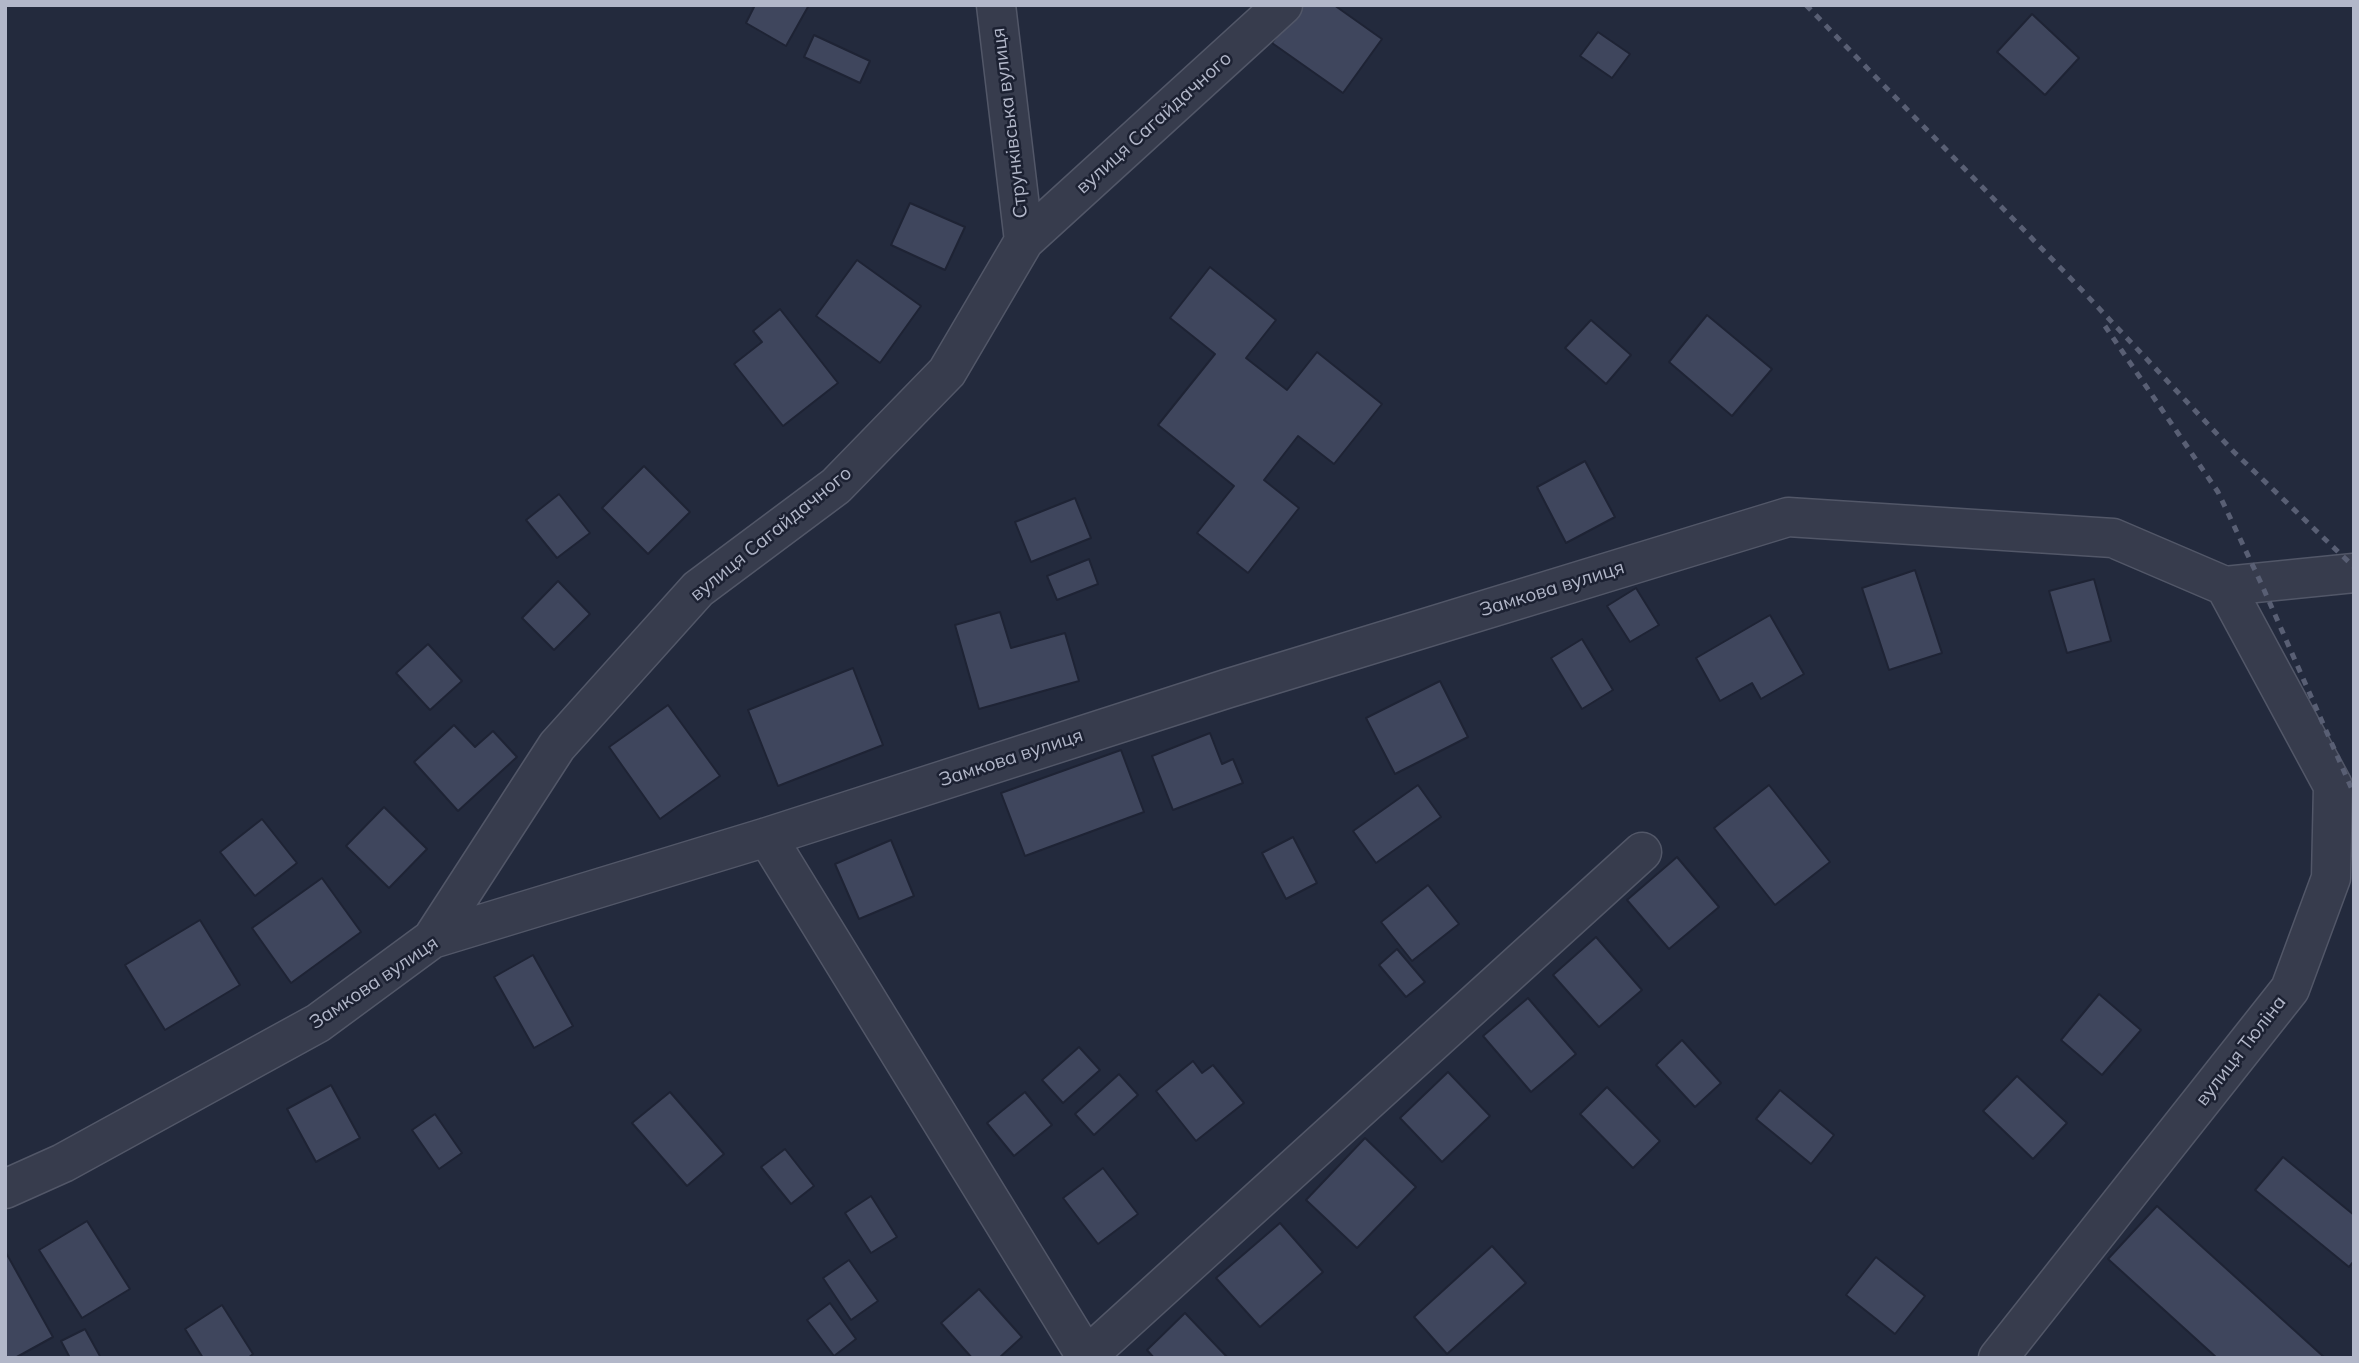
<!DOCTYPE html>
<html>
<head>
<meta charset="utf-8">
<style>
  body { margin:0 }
  #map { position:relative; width:2359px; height:1363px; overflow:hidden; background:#232a3d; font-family:Mulish,sans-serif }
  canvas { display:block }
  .frame { position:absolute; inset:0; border:7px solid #b2b7c9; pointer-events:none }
</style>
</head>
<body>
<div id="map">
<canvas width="2359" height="1363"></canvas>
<div class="frame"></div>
</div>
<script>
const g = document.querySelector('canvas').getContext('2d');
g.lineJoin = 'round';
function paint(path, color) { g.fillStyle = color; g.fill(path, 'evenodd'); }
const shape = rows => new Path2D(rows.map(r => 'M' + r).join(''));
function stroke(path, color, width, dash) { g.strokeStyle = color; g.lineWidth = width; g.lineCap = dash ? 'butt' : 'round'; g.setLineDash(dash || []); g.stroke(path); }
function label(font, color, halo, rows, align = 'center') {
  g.font = font + ' Mulish,sans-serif'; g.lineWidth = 5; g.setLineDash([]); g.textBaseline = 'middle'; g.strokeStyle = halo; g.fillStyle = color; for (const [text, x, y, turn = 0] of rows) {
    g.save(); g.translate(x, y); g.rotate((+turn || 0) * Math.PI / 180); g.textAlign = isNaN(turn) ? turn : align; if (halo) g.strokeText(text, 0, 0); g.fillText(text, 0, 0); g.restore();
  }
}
const building = shape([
  [755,5,809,5,786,46,746,23,755,5],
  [1299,5,1334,5,1382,39,1343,93,1272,43,1299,5],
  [2032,14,2079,58,2045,95,1997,52,2032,14],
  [1598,32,1630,54,1612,78,1580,56,1598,32],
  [814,35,870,61,860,83,804,57,814,35],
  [910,203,965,227,945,270,891,245,910,203],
  [857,260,921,306,880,363,816,316,857,260],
  [1210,267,1276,320,1246,358,1287,390,1317,352,1382,404,1334,464,1298,436,1264,480,1299,508,1248,573,1197,533,1234,486,1158,425,1215,354,1170,318,1210,267],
  [780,309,838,383,783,426,734,364,762,342,753,331,780,309],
  [1707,315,1772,369,1732,416,1669,362,1707,315],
  [1591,320,1631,355,1606,384,1565,348,1591,320],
  [1585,461,1615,517,1566,543,1537,487,1585,461],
  [644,466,690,512,648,554,602,508,644,466],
  [559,494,590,533,557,558,526,520,559,494],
  [1075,498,1091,538,1031,562,1015,522,1075,498],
  [1089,559,1098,584,1057,600,1047,576,1089,559],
  [1915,570,1942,653,1889,670,1862,588,1915,570],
  [2094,579,2111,641,2067,653,2049,591,2094,579],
  [558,581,590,614,554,650,522,618,558,581],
  [1636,588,1659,625,1630,642,1607,606,1636,588],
  [1000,612,1011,648,1065,633,1079,681,979,709,955,625,1000,612],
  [1770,615,1804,674,1761,699,1752,683,1720,701,1696,658,1770,615],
  [1582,639,1613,690,1582,709,1551,658,1582,639],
  [428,644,462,681,430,710,396,673,428,644],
  [853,668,883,745,778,786,748,710,853,668],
  [1440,681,1468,737,1395,774,1366,718,1440,681],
  [668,705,720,776,660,819,609,747,668,705],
  [454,725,475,747,493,731,517,757,458,811,414,762,454,725],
  [1210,733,1222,764,1233,759,1243,783,1173,810,1152,756,1210,733],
  [1121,750,1144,812,1025,856,1001,793,1121,750],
  [1418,785,1441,817,1376,863,1353,831,1418,785],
  [1769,785,1830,862,1775,905,1714,828,1769,785],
  [384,807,427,849,389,888,346,846,384,807],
  [262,819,297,863,255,896,220,852,262,819],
  [1293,837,1317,883,1286,899,1262,853,1293,837],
  [891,840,914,896,859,919,835,864,891,840],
  [1677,857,1719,907,1669,949,1627,900,1677,857],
  [322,878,361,932,291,983,252,928,322,878],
  [1428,885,1459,924,1412,961,1381,922,1428,885],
  [200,920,240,985,165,1030,125,965,200,920],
  [1596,937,1642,990,1599,1027,1553,975,1596,937],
  [1397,949,1425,982,1406,997,1379,965,1397,949],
  [533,955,573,1026,534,1048,494,977,533,955],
  [2099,994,2141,1030,2102,1075,2061,1040,2099,994],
  [1528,998,1576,1054,1531,1092,1483,1036,1528,998],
  [1682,1040,1721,1083,1695,1107,1656,1065,1682,1040],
  [1079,1047,1100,1070,1063,1103,1042,1080,1079,1047],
  [1193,1061,1202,1073,1213,1065,1244,1103,1196,1141,1156,1091,1193,1061],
  [1448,1072,1490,1116,1442,1162,1400,1118,1448,1072],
  [1119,1074,1138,1095,1094,1135,1075,1114,1119,1074],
  [2017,1076,2067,1123,2033,1159,1983,1111,2017,1076],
  [331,1085,360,1138,316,1162,287,1109,331,1085],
  [1607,1087,1660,1141,1633,1168,1580,1114,1607,1087],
  [1780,1090,1834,1135,1811,1164,1756,1119,1780,1090],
  [670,1092,724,1154,687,1186,632,1123,670,1092],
  [1025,1092,1052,1125,1014,1156,987,1123,1025,1092],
  [435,1114,462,1153,439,1169,412,1130,435,1114],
  [1365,1138,1416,1187,1357,1248,1306,1200,1365,1138],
  [785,1149,814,1186,791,1204,761,1167,785,1149],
  [2283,1157,2354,1215,2354,1261,2349,1267,2255,1190,2283,1157],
  [1103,1168,1138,1214,1098,1244,1063,1198,1103,1168],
  [871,1196,897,1237,871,1253,845,1213,871,1196],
  [2157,1206,2325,1358,2217,1358,2108,1259,2157,1206],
  [87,1221,130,1289,82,1318,39,1250,87,1221],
  [1280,1223,1323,1272,1260,1327,1216,1278,1280,1223],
  [1492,1246,1526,1283,1447,1354,1414,1317,1492,1246],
  [5,1251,53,1337,15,1358,5,1358,5,1251],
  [1876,1257,1925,1296,1895,1334,1846,1295,1876,1257],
  [849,1260,878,1301,851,1320,823,1278,849,1260],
  [979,1289,1022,1337,999,1358,972,1358,941,1323,979,1289],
  [830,1303,856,1339,834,1356,807,1320,830,1303],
  [222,1305,253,1354,248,1358,203,1358,185,1329,222,1305],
  [1185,1313,1228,1358,1154,1358,1147,1350,1185,1313],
  [85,1329,101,1358,70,1358,61,1341,85,1329]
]);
const minor = shape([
  [996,5,1024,241],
  [767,837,1087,1358],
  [432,939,557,746,698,589,836,486,947,372,1024,241,1283,5],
  [5,1189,63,1163,318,1023,432,939,767,837,1226,689,1788,517,2113,538,2225,586,2354,573],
  [1085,1358,1642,852],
  [1998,1358,2290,989,2331,878,2333,786,2225,586]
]);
const rail = shape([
  [1806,5,2078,286,2234,452,2354,567],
  [2105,326,2218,492,2261,583,2354,794]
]);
const streetNames = [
  ["Струнківська вулиця",1010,123,-97],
  ["вулиця Сагайдачного",1154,123,-42],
  ["вулиця Сагайдачного",771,534,-39],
  ["Замкова вулиця",1552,589,-17],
  ["Замкова вулиця",1011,758,-18],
  ["Замкова вулиця",374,983,-34],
  ["вулиця Тюліна",2241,1051,-52]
];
paint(building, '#3f465d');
stroke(building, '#1e2334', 2);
stroke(minor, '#525768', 41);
stroke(minor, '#373c4d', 38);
stroke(rail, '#595f74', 5, [7, 7]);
label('19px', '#b2b7c9', '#1c2132', streetNames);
</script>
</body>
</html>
